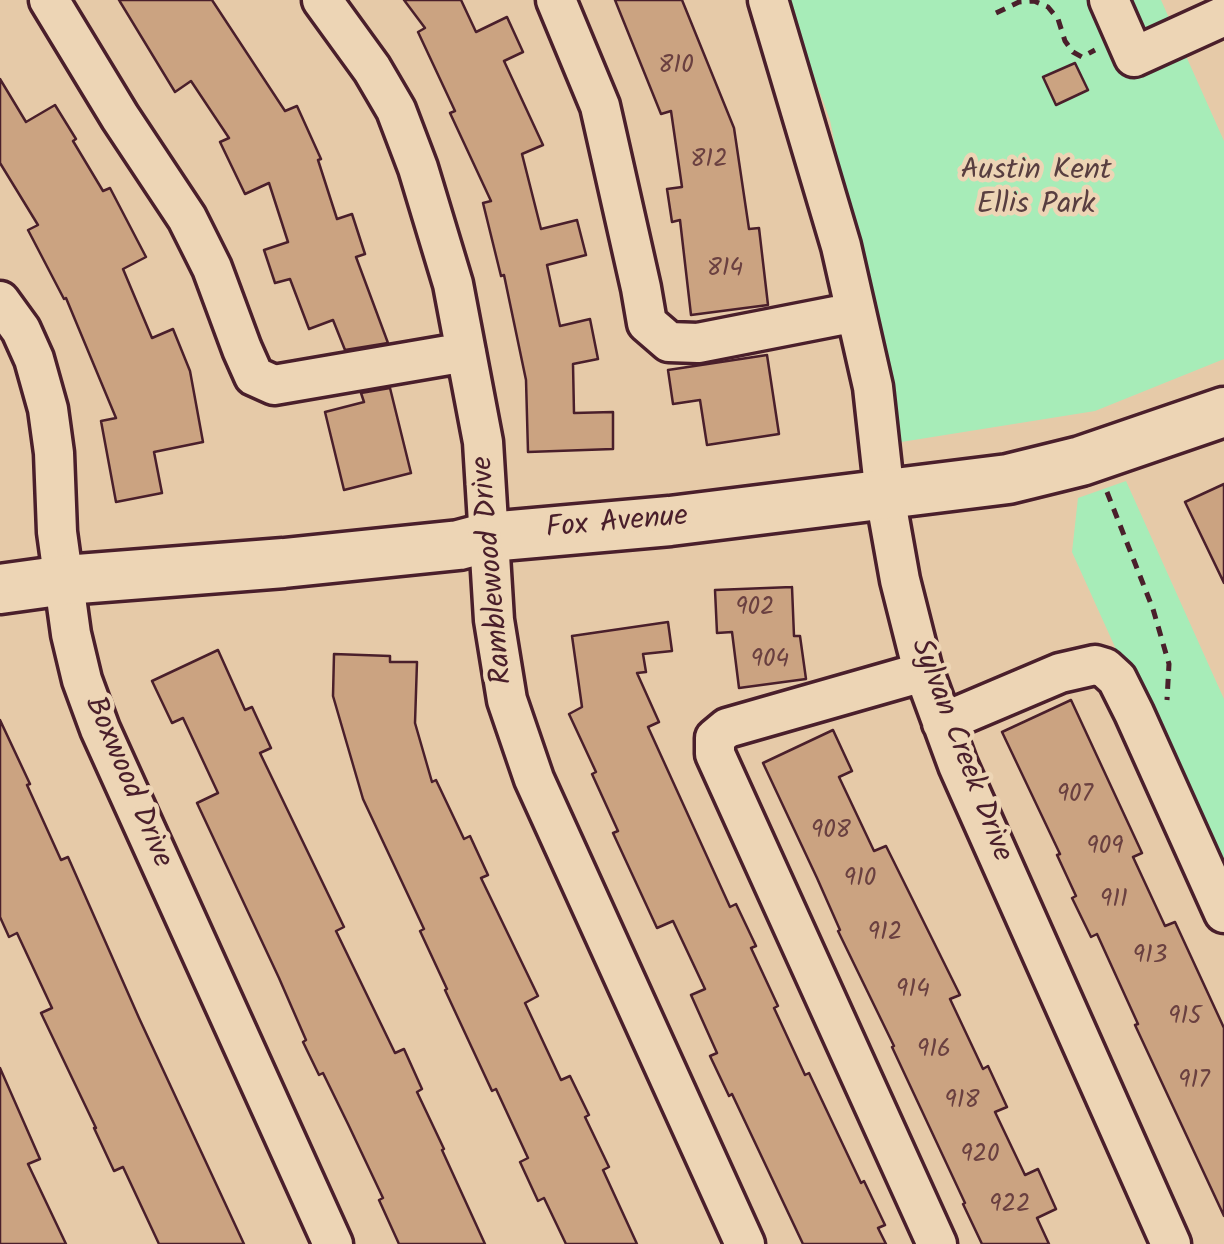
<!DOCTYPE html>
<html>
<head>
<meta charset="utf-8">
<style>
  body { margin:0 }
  canvas { display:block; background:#e6caa8 }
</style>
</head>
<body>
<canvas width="1224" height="1244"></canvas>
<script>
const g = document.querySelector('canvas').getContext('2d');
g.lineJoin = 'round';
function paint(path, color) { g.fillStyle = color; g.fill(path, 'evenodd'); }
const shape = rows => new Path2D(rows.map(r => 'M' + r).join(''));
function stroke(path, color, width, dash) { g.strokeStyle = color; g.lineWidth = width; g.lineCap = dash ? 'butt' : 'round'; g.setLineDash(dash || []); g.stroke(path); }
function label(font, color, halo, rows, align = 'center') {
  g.font = font + ' Kalam,sans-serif'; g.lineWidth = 9; g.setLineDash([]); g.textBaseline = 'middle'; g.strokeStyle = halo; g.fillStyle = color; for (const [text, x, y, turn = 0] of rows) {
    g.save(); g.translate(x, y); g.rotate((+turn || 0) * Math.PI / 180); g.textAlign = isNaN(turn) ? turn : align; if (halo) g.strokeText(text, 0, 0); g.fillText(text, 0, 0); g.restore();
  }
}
const green = shape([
  [786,0,1161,0,1224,141,1224,359,1095,411,895,443,830,120],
  [1126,481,1224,699,1224,888,1072,552,1078,498]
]);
const building = shape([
  [119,0,212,0,285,111,297,106,321,159,318,160,337,219,352,214,365,254,356,257,388,343,345,350,333,320,309,329,290,279,275,283,264,250,288,242,269,183,245,194,220,142,229,138,191,81,175,92,119,0],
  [404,0,461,0,476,32,507,17,523,52,504,61,543,145,522,154,541,229,577,220,586,255,547,265,560,326,590,319,598,359,573,364,574,413,613,412,613,449,528,452,526,380,504,275,501,276,483,203,491,201,450,113,455,111,418,32,425,28,404,0],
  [615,0,682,0,734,128,749,229,759,228,768,305,691,315,680,220,672,222,667,189,682,187,671,111,661,114,615,0],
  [1075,63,1088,90,1056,105,1043,77,1075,63],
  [0,79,26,122,55,105,76,139,73,141,103,191,110,188,146,257,123,269,152,338,173,329,190,371,203,442,154,452,162,493,116,502,101,421,116,418,66,298,64,299,28,230,38,225,0,163,0,79],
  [767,355,779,434,707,445,700,400,673,404,668,370,767,355],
  [390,388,411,473,344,490,325,412,364,402,361,393,390,388],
  [1224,484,1224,583,1185,502,1224,484],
  [792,587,794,636,800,636,806,679,739,688,732,632,717,633,715,590,792,587],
  [668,622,672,651,643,654,646,672,637,673,659,722,648,727,730,907,736,904,756,946,751,948,778,1006,774,1008,805,1075,809,1073,861,1183,864,1181,885,1225,878,1228,886,1244,803,1244,732,1094,729,1096,710,1056,717,1053,691,995,705,989,673,921,657,928,613,833,618,831,592,774,596,772,569,714,582,707,572,636,668,622],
  [218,650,245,710,252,707,271,748,260,753,344,927,336,931,395,1053,404,1049,422,1089,417,1092,444,1149,442,1150,485,1244,399,1244,379,1200,383,1198,348,1124,323,1073,319,1075,303,1042,306,1040,279,978,197,803,218,793,183,718,172,723,152,681,218,650],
  [334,654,390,656,390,662,417,662,415,723,432,782,436,780,464,839,470,836,488,875,481,878,538,996,525,1003,561,1080,570,1076,589,1115,585,1117,609,1167,603,1170,637,1244,566,1244,544,1198,538,1201,520,1162,528,1158,496,1089,492,1091,445,990,447,989,420,931,424,929,363,799,333,696,334,654],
  [1071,700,1142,853,1133,857,1165,926,1175,922,1224,1028,1224,1216,1135,1025,1138,1024,1097,934,1091,937,1072,898,1076,896,1057,855,1060,854,1002,732,1071,700],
  [0,720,30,784,27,785,61,860,68,857,139,1018,244,1244,159,1244,123,1167,114,1171,94,1128,96,1128,41,1013,52,1008,17,933,9,937,0,917,0,720],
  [833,730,852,771,839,777,874,851,886,846,960,995,950,999,983,1069,988,1066,1007,1107,995,1112,1025,1175,1038,1169,1056,1209,1037,1218,1049,1244,982,1244,963,1204,965,1203,892,1047,894,1046,838,931,840,930,817,878,763,763,833,730],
  [0,1068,40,1159,28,1164,66,1244,0,1244,0,1068]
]);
const path = shape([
  [996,13,1019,2,1034,1,1048,7,1058,19,1065,41,1073,52,1082,57,1095,50],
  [1107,492,1153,609,1169,664,1167,700]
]);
const minor = shape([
  [49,0,120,117,187,218,212,268,242,349,254,376,274,385,466,352],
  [322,0,372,69,396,110,418,168,453,284,483,442,494,620,507,700,534,779,745,1244],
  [556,0,600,106,641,288,647,323,669,342,698,343,856,312],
  [768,0,841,246,873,387,885,496,900,580,922,667,958,765,1171,1244],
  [1109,0,1134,57,1224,16],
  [0,301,21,330,34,359,48,409,54,453,57,532,71,634,82,680,100,729,333,1244],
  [923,672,727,728,715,738,715,754,937,1244],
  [942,723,1060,673,1095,665,1105,668,1117,679,1134,713,1224,913]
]);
const major = shape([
  [0,589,65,580,284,563,459,545,489,537,670,521,1008,479,1081,461,1224,412]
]);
const numberNames = [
  ["810",676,68],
  ["812",709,162],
  ["814",725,271],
  ["902",755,610],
  ["904",770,662],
  ["907",1075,797],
  ["908",831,833],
  ["909",1105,849],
  ["910",860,881],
  ["911",1114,902],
  ["912",885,935],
  ["913",1150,958],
  ["914",913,992],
  ["915",1185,1019],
  ["916",934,1052],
  ["917",1194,1083],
  ["918",962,1103],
  ["920",980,1157],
  ["922",1010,1207]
];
const parkNames = [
  ["Austin Kent",1036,173],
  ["Ellis Park",1036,207]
];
const streetNames = [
  ["Fox Avenue",617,525,-5],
  ["Ramblewood Drive",495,570,-95],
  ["Sylvan Creek Drive",959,751,69],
  ["Boxwood Drive",126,783,67]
];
paint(green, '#a7ecb8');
paint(building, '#cba381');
stroke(building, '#4a1f2b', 2.5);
stroke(minor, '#4a1f2b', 45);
stroke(major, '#4a1f2b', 55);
stroke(path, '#4a1f2b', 5, [10, 8]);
stroke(minor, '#edd5b5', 38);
stroke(major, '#edd5b5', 48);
label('25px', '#6a4040', null, numberNames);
label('30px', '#583e40', '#edd5b5', parkNames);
label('30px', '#4a1f2b', '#edd5b5', streetNames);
</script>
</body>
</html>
